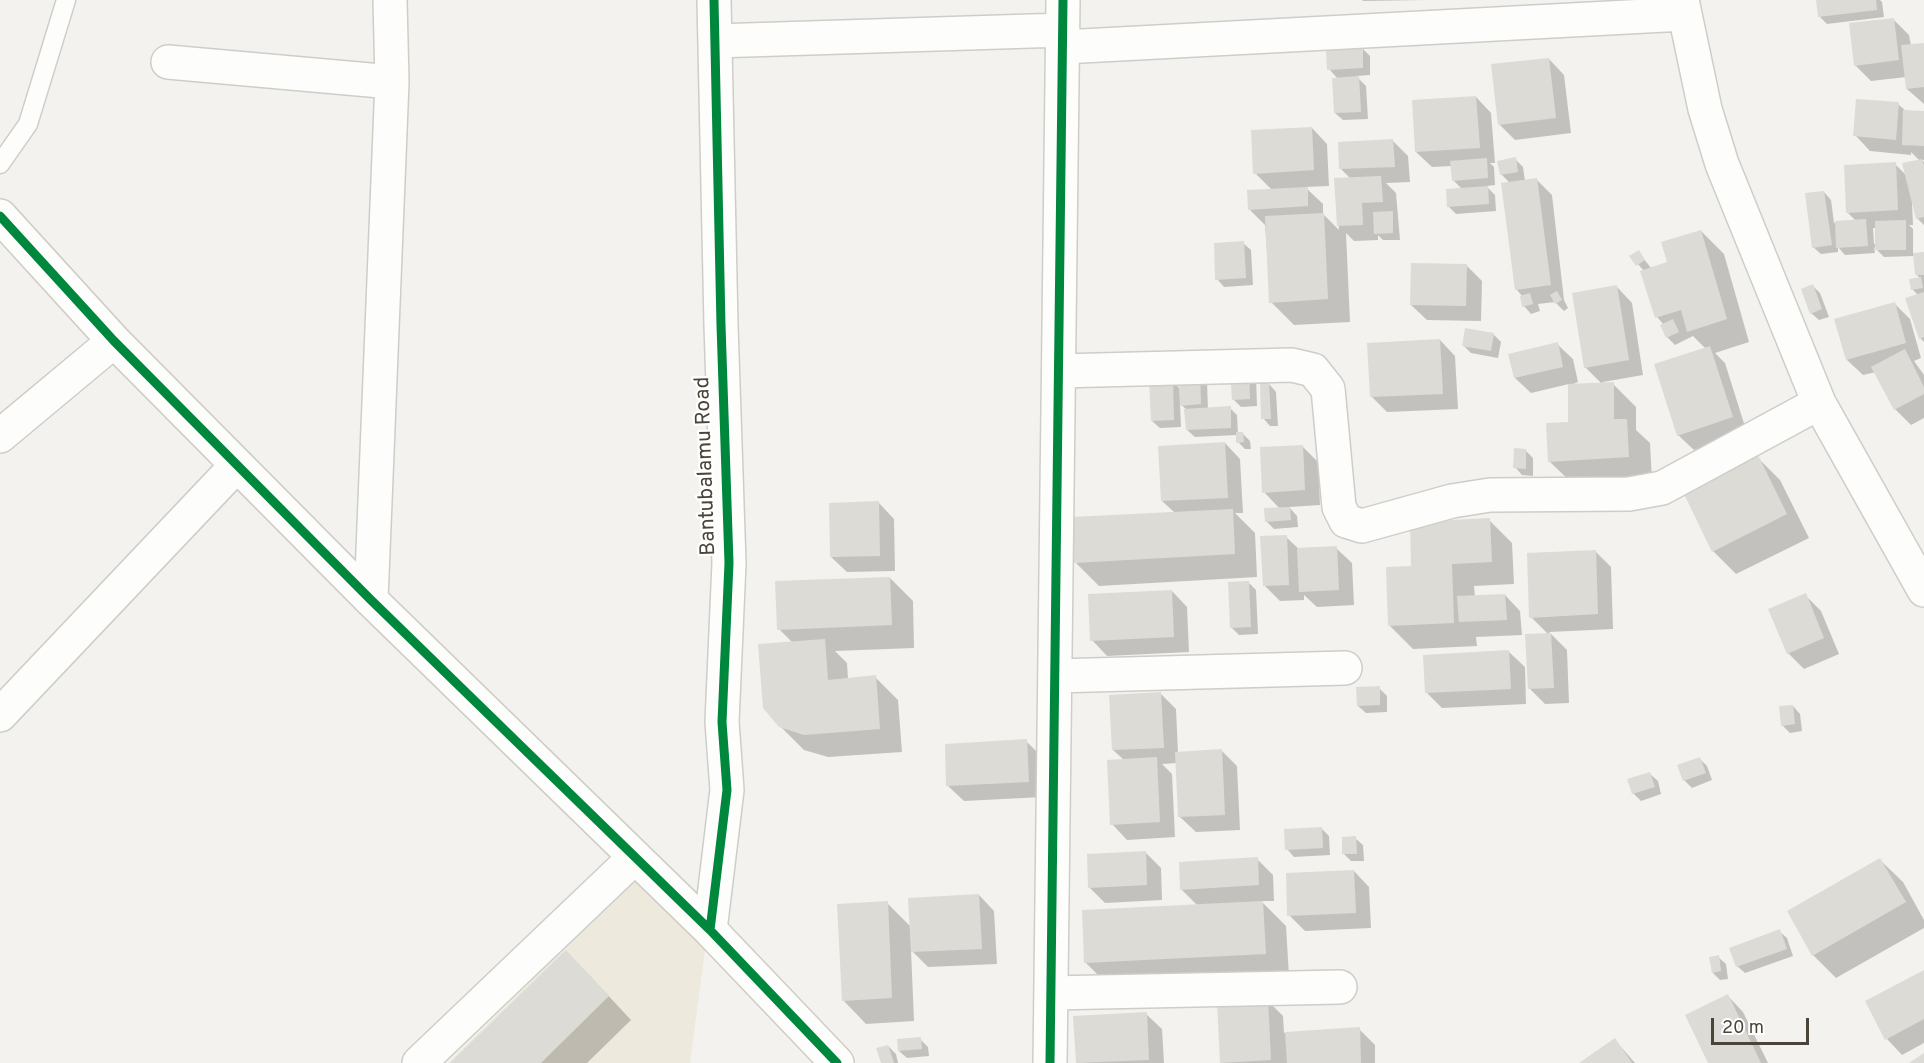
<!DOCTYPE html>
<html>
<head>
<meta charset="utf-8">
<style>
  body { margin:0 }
  #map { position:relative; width:1924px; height:1063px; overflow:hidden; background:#f3f2ee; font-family:Overpass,sans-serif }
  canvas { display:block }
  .scale { position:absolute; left:1711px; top:1018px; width:98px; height:27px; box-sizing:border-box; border:3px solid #4b4438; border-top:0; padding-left:8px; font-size:18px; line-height:21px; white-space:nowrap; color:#4b4438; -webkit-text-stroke:4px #fff; paint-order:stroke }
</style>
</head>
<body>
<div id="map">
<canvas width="1924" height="1063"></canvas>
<div class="scale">20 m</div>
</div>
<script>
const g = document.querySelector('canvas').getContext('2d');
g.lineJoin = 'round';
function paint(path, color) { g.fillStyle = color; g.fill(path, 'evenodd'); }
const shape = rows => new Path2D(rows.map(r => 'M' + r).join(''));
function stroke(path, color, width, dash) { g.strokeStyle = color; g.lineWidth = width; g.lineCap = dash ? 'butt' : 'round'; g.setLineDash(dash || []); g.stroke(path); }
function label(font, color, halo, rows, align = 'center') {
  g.font = font + ' Overpass,sans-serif'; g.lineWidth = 4.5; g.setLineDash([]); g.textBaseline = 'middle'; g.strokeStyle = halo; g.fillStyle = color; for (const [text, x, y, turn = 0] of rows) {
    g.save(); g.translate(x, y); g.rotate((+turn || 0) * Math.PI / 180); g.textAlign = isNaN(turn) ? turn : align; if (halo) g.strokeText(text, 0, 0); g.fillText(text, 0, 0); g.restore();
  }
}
const education = shape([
  [637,878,705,950,690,1063,448,1063]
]);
const shadow = shape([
  [1362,0,1427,0,1363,1],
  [1830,0,1880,0,1882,2,1884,17,1827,24,1820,17],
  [1894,20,1909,35,1911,46,1924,44,1924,104,1907,89,1906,77,1871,81,1855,65],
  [1362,48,1370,56,1370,75,1356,76,1366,86,1368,119,1343,120,1335,113,1338,79,1329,69],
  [1549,59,1564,75,1571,133,1515,140,1499,124],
  [1476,97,1491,113,1495,163,1490,163,1494,167,1495,185,1486,186,1495,195,1496,211,1456,214,1448,206,1462,189,1453,180,1452,166,1432,167,1416,152],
  [1898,104,1907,112,1924,113,1924,160,1922,160,1924,162,1924,225,1917,218,1914,204,1912,204,1913,225,1909,225,1913,229,1913,254,1924,253,1924,342,1920,338,1918,295,1912,289,1920,278,1917,275,1915,256,1884,257,1874,247,1875,253,1845,255,1838,247,1838,252,1821,254,1813,247,1824,192,1831,200,1834,223,1856,221,1848,213,1895,164,1907,176,1920,161,1911,152,1911,155,1870,151,1855,135],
  [1873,228,1876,228,1877,244,1874,244],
  [1312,128,1327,144,1329,186,1305,187,1323,204,1323,214,1339,230,1335,180,1351,179,1341,169,1393,141,1408,156,1410,182,1386,183,1396,193,1400,240,1383,240,1378,235,1378,240,1354,241,1346,233,1350,322,1294,325,1271,302,1265,225,1250,210,1272,190,1255,173],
  [1515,159,1523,167,1525,181,1537,180,1552,195,1564,300,1568,308,1564,311,1555,302,1538,304,1540,311,1531,314,1524,306,1523,297,1516,289,1510,183,1501,174],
  [1701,231,1724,254,1749,342,1715,353,1725,363,1747,433,1694,450,1678,435,1706,349,1693,336,1675,345,1667,337,1664,325,1657,317,1644,271,1631,256,1638,252,1652,269,1668,263],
  [1243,243,1251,250,1253,285,1224,287,1217,279],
  [1466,265,1482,281,1481,321,1427,320,1411,305],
  [1813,286,1820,293,1829,317,1819,320,1811,313],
  [1617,287,1632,303,1643,375,1603,382,1603,384,1613,384,1636,407,1636,430,1650,443,1652,480,1573,484,1549,461,1570,423,1569,384,1531,393,1515,378,1557,344,1573,359,1578,382,1571,385,1602,384,1585,367],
  [1895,304,1910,319,1921,358,1914,361,1924,375,1924,418,1911,425,1895,409,1876,372,1863,375,1847,360],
  [1493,334,1501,342,1498,358,1471,353,1464,346],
  [1440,340,1455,356,1458,409,1387,412,1371,396],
  [1232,370,1256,377,1257,406,1241,407,1233,399],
  [1172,380,1180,389,1207,382,1208,409,1230,408,1237,415,1238,434,1242,433,1250,441,1251,449,1245,449,1238,442,1237,435,1195,437,1187,430,1186,409,1180,404,1181,427,1160,428,1152,421],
  [1269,384,1276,392,1278,426,1270,426,1263,418],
  [1225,443,1240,459,1243,513,1235,513,1255,533,1257,577,1099,586,1076,563,1175,513,1162,501],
  [1303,447,1318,462,1320,505,1289,507,1297,516,1298,527,1274,529,1266,521,1280,509,1264,492],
  [1526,451,1533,458,1533,476,1522,475,1515,467],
  [1757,457,1780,480,1809,538,1736,574,1713,551],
  [879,503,894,519,895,571,847,572,831,557],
  [1489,520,1512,543,1514,584,1474,586,1475,597,1505,595,1520,611,1522,635,1476,637,1477,646,1413,649,1390,626,1413,568],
  [1286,537,1300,550,1336,548,1352,563,1354,605,1317,607,1304,595,1304,600,1280,601,1264,585],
  [1595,551,1611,567,1613,629,1549,632,1567,650,1569,703,1545,704,1529,688,1548,634,1531,617],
  [890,578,913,601,914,648,835,651,847,663,848,679,875,677,898,700,902,752,828,757,804,750,780,726,793,643,779,629],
  [1248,582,1256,590,1258,634,1239,635,1231,627],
  [1172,591,1187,607,1189,652,1107,656,1092,640],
  [1805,595,1821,611,1839,654,1804,669,1788,653],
  [1509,652,1525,667,1526,704,1442,708,1426,692],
  [1379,688,1387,696,1387,712,1366,713,1358,706],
  [1161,694,1176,709,1178,753,1222,751,1237,766,1240,830,1196,832,1180,817,1177,763,1162,764,1172,774,1175,837,1127,840,1112,824,1124,760,1113,750],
  [1793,706,1800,714,1802,731,1790,733,1782,725],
  [1026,741,1042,757,1043,797,964,801,948,786],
  [1699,758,1707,766,1712,780,1692,788,1684,780],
  [1650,774,1658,781,1661,794,1641,801,1633,793],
  [1321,828,1329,836,1330,855,1294,857,1287,849],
  [1355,838,1363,845,1364,861,1351,861,1344,854],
  [1145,852,1161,868,1162,900,1105,903,1090,888],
  [1257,859,1273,875,1274,901,1261,901,1286,926,1289,976,1108,985,1085,962,1198,906,1181,889],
  [1880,860,1903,882,1924,920,1924,928,1836,978,1813,955],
  [1354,871,1369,887,1371,928,1305,931,1289,915],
  [979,895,994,911,997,964,928,967,911,950,914,1021,866,1024,843,1000,887,903,911,927],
  [1779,931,1787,938,1793,956,1745,973,1737,966],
  [1718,957,1726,964,1728,979,1720,980,1713,973],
  [1924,971,1924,1043,1902,1055,1887,1039],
  [589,975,631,1020,587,1063,453,1063],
  [1728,996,1743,1012,1768,1063,1709,1063],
  [1267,1000,1283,1016,1284,1033,1359,1029,1375,1045,1375,1063,1222,1063],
  [1146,1014,1162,1029,1164,1063,1077,1063,1075,1017],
  [920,1039,928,1047,929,1056,907,1058,899,1051],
  [1615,1040,1635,1063,1581,1063],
  [888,1046,896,1054,898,1063,882,1063]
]);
const building = shape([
  [1816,0,1876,0,1877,10,1818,17],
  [1894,18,1899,60,1854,66,1849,23],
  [1924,43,1924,87,1906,89,1901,45],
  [1363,47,1363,68,1327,70,1326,48],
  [1549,58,1556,118,1498,125,1491,64],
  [1359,76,1361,112,1334,113,1332,78],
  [1476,96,1480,148,1415,152,1412,100],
  [1856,99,1899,102,1896,140,1853,136],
  [1903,110,1924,111,1924,146,1902,145],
  [1312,127,1314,170,1253,174,1251,130],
  [1393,139,1395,167,1339,169,1338,142],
  [1516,157,1518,172,1500,175,1497,161],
  [1487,158,1488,178,1452,181,1450,161],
  [1922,159,1924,166,1924,217,1916,219,1902,163],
  [1896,162,1898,210,1846,213,1844,165],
  [1381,176,1383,202,1362,203,1363,225,1337,226,1334,178],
  [1537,178,1551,285,1515,290,1501,183],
  [1488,186,1489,204,1447,207,1446,189],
  [1308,187,1308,206,1248,210,1247,190],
  [1824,191,1832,245,1812,248,1805,193],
  [1393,211,1393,233,1374,234,1373,212],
  [1324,213,1328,299,1269,303,1265,216],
  [1866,219,1868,246,1836,248,1835,221],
  [1906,220,1906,250,1875,250,1875,221],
  [1701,230,1727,319,1687,332,1681,310,1655,318,1640,271,1667,262,1661,242],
  [1244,241,1246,278,1215,280,1214,243],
  [1639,250,1645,260,1636,266,1629,256],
  [1924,252,1924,275,1915,275,1913,253],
  [1411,263,1467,264,1466,306,1410,305],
  [1921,277,1923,288,1911,290,1909,279],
  [1813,284,1822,309,1810,314,1801,289],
  [1617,285,1629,360,1584,368,1572,293],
  [1557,291,1562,300,1555,304,1550,295],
  [1924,292,1924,337,1919,339,1905,298],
  [1530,293,1533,304,1522,307,1520,296],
  [1895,302,1906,343,1846,360,1834,319],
  [1673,319,1679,332,1666,338,1660,325],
  [1465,328,1494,333,1491,351,1462,346],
  [1440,339,1443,394,1370,397,1367,343],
  [1558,342,1563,367,1514,378,1508,354],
  [1710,346,1733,417,1677,436,1654,364],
  [1905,349,1924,387,1924,394,1894,410,1871,367],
  [1249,368,1250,399,1232,400,1230,369],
  [1200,372,1201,404,1180,406,1178,374],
  [1173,379,1174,420,1151,421,1149,380],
  [1614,382,1614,419,1627,419,1629,457,1548,462,1546,423,1568,422,1568,384],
  [1260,383,1269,383,1271,419,1261,419],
  [1231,406,1231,428,1186,430,1184,409],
  [1236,432,1243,432,1244,442,1236,443],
  [1225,442,1228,498,1161,501,1158,446],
  [1303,445,1305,490,1262,493,1260,447],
  [1514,448,1526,449,1526,469,1513,468],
  [1758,455,1787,514,1712,552,1683,492],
  [879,501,880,556,830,557,829,503],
  [1290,507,1291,520,1265,522,1264,508],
  [1233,509,1235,554,1074,563,1072,517],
  [1490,518,1492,562,1452,564,1454,623,1388,626,1386,567,1411,566,1410,522],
  [1287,535,1289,585,1263,586,1260,536],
  [1337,546,1339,590,1299,592,1297,548],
  [1596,550,1598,614,1529,618,1527,553],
  [890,577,892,625,777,630,775,581],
  [1249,581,1251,627,1230,628,1228,582],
  [1172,590,1174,637,1090,641,1088,594],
  [1806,593,1824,638,1787,654,1768,609],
  [1505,594,1507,620,1459,622,1457,596],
  [1551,633,1554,688,1528,689,1525,634],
  [825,639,828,680,876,675,880,729,804,735,779,727,763,708,758,644],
  [1509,650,1511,689,1425,693,1423,655],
  [1380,686,1380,705,1357,706,1356,687],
  [1161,692,1164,748,1112,750,1109,695],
  [1793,705,1795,724,1781,726,1779,706],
  [1027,739,1029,782,946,786,945,744],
  [1222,749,1225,815,1178,817,1175,752],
  [1157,757,1160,822,1110,825,1107,760],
  [1700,757,1706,773,1683,781,1677,765],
  [1650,772,1655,787,1632,794,1627,779],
  [1322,827,1323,848,1285,850,1284,829],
  [1356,836,1357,854,1342,854,1342,837],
  [1146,851,1147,885,1088,888,1087,854],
  [1258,857,1259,885,1180,890,1179,862],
  [1880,858,1906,902,1812,956,1787,911],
  [1354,870,1356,913,1287,916,1286,873],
  [979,894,982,949,911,952,908,898],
  [888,901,892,998,842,1001,837,904],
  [1263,901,1266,954,1084,963,1082,910],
  [1780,929,1787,949,1736,967,1729,948],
  [566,950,609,996,541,1063,450,1063],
  [1719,955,1721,971,1712,973,1709,957],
  [1924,970,1924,1019,1885,1040,1865,1001],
  [1728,994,1761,1063,1708,1063,1685,1015],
  [1268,999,1271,1060,1220,1063,1217,1001],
  [1147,1012,1149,1060,1076,1063,1073,1016],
  [1360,1027,1361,1063,1287,1063,1285,1032],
  [921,1037,922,1049,898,1051,897,1039],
  [1615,1038,1632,1063,1579,1063],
  [888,1045,894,1063,881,1063,876,1048],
  [1924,1053,1924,1063,1909,1063]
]);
const lane = shape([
  [0,164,28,124,66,0]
]);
const street = shape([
  [1682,0,1705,109,1722,164,1819,403,1924,590],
  [715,41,1063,30],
  [1063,47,1684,14],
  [168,62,392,82],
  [0,216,114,341,371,600,710,930,837,1063],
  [1059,371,1292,365,1313,370,1328,389,1339,507,1346,521,1362,526,1452,501,1490,495,1629,494,1662,488,1819,403],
  [0,436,114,341],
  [371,600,392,82,390,0],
  [1055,676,1345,668],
  [0,715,237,465],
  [710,930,727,790,722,722,729,563,721,325,714,0],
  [1051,993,1340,987],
  [419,1063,635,857],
  [1050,1063,1063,0]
]);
const cycleway = shape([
  [0,216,114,341,371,600,710,930,837,1063],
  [710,930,727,790,722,722,729,563,721,325,714,0],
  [1050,1063,1063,0]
]);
const streetNames = [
  ["Bantubalamu Road",707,466,-92]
];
paint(education, '#eee9dd');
paint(shadow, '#0003');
paint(building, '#dddbd6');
stroke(lane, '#cfcdc8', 21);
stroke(street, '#cfcdc8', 36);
stroke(lane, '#fdfdfc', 18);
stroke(street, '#fdfdfc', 33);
stroke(cycleway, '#00873e', 9);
label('21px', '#4b4438', '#fff', streetNames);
</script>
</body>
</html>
